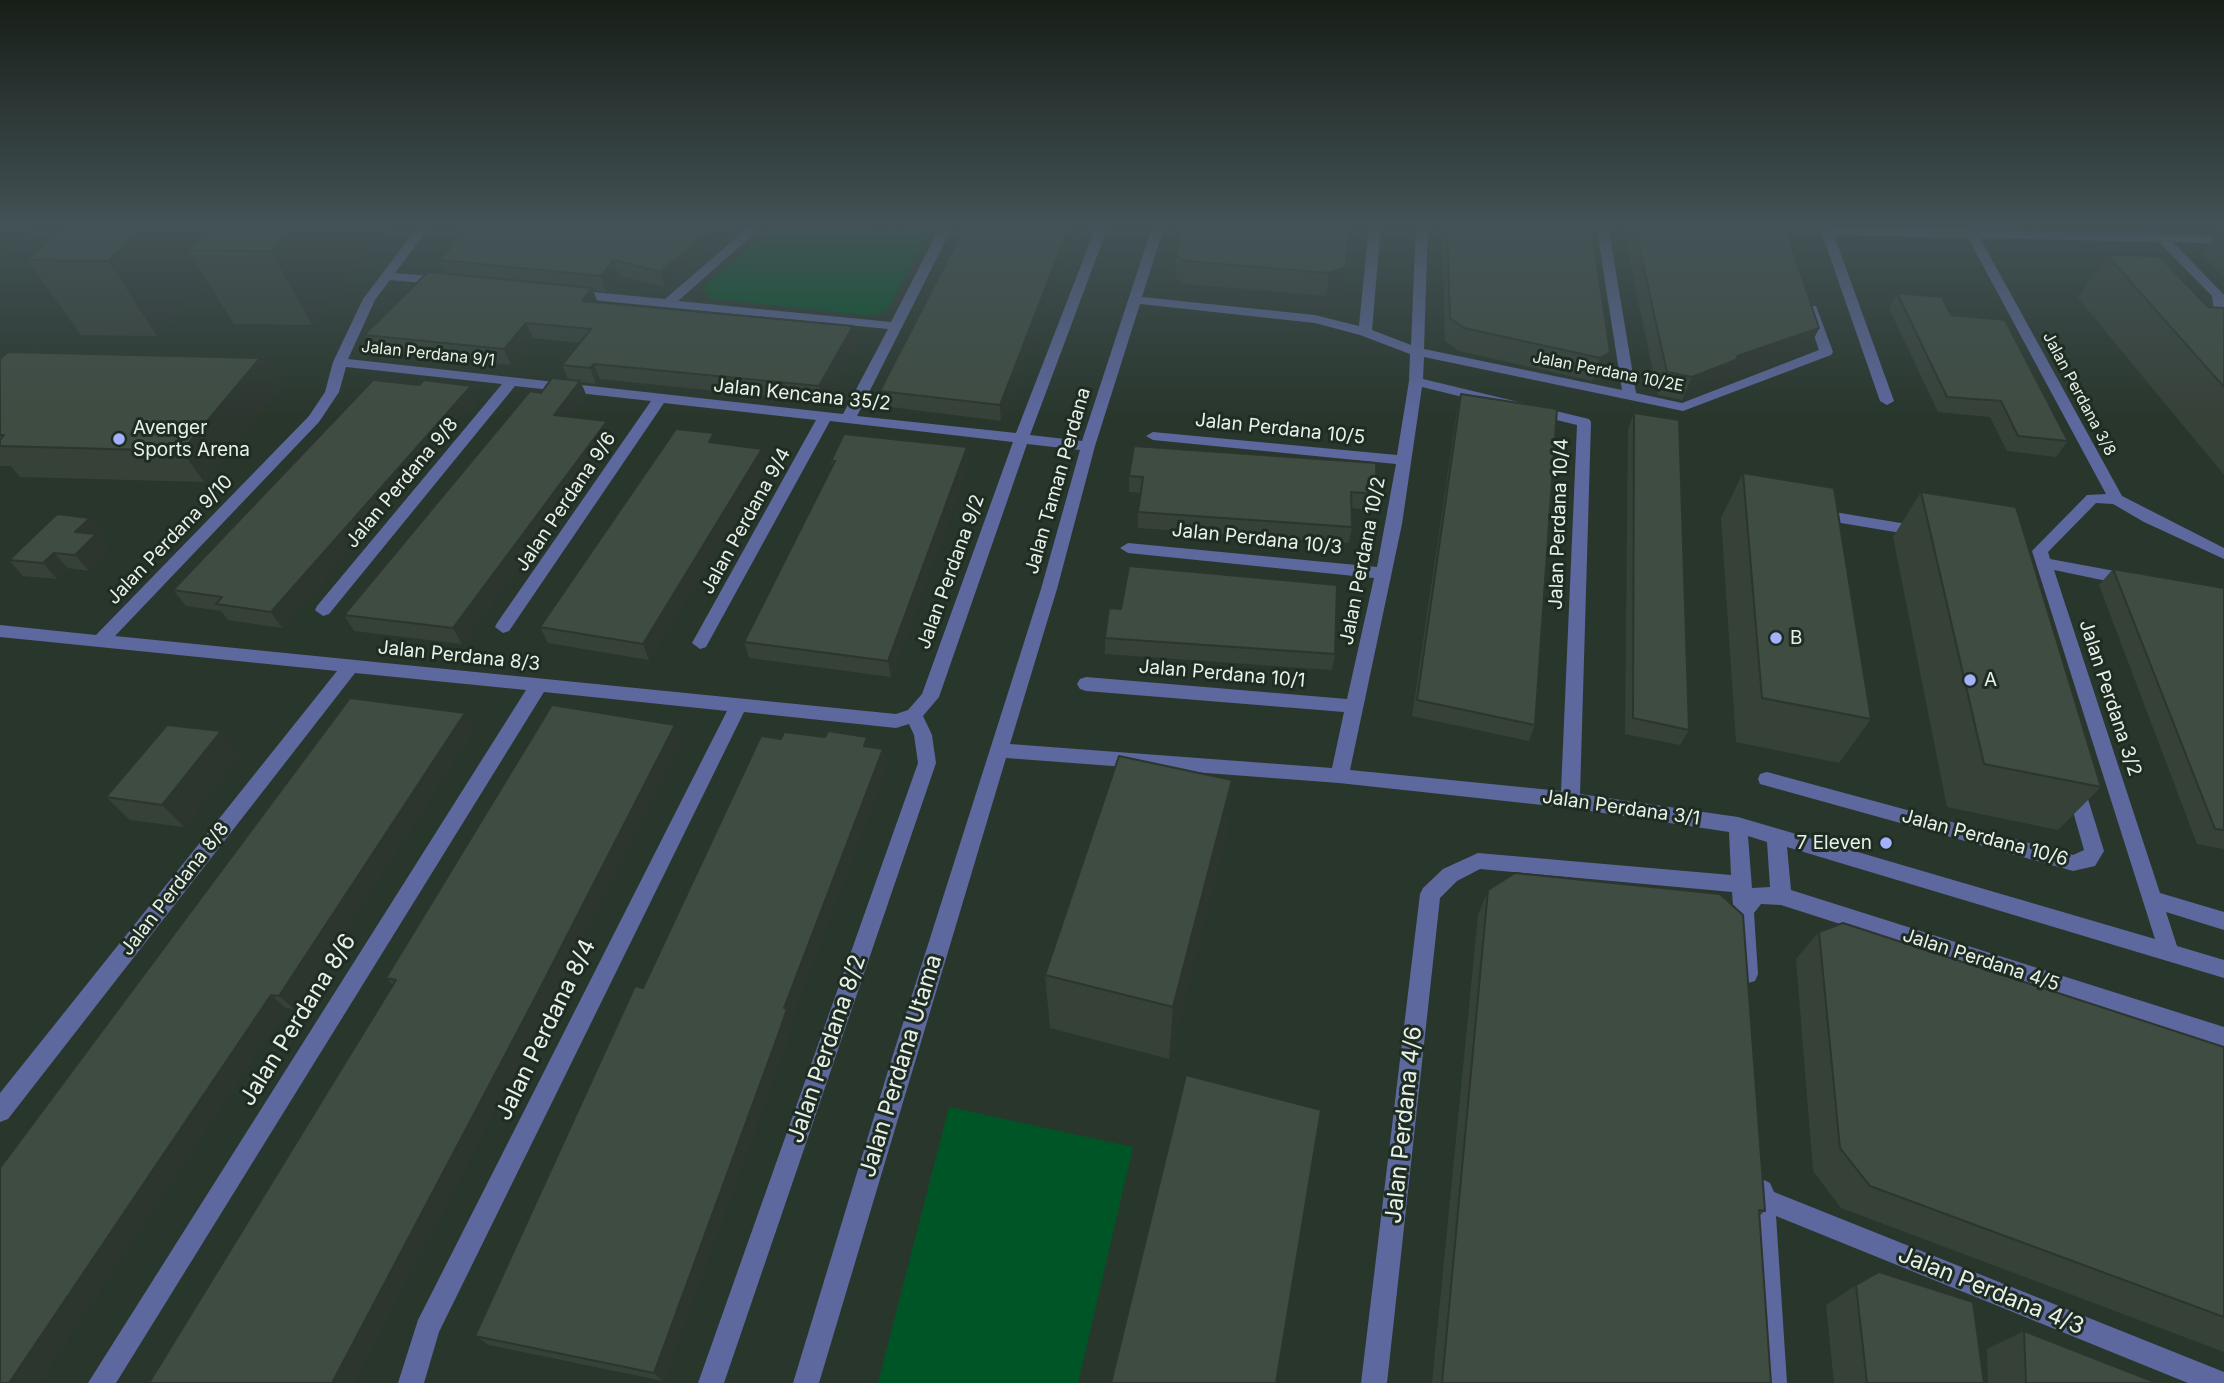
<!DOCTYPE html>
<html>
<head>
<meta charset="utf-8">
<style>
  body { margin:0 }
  canvas { display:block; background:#29362c }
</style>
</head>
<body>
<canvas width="2224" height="1383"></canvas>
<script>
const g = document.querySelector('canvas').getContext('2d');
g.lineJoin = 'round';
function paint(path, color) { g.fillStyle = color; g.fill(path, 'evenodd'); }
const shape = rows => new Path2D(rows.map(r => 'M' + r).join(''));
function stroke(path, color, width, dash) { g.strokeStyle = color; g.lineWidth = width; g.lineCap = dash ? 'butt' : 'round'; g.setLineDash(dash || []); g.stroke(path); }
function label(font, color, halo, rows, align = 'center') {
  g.font = font + ' Inter,sans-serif'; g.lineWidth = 6; g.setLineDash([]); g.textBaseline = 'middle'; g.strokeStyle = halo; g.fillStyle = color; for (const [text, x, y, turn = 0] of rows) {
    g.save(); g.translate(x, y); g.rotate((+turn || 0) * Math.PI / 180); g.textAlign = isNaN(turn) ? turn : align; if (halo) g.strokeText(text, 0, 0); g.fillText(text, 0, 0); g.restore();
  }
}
const green = shape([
  [784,224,918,230,926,239,887,310,871,316,708,298,703,287,772,226],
  [949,1107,1133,1147,1078,1383,878,1383]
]);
const minor = shape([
  [420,224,432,224,395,273,443,277,449,281,443,285,390,280,375,300,348,359,843,414,888,329,572,298,566,294,572,290,665,299,752,224,765,224,678,301,891,322,939,229,910,228,904,224,954,224,857,416,1016,433,1097,224,1109,224,1030,435,1082,441,1153,224,1165,224,1142,297,1315,315,1359,326,1369,224,1381,224,1372,330,1411,345,1416,224,1428,224,1424,349,1622,390,1596,224,1608,224,1636,393,1682,403,1819,350,1805,309,1806,306,1816,306,1833,352,1831,355,1683,411,1424,357,1423,379,1589,419,1591,422,1580,794,1738,817,2155,939,2032,551,2087,495,2106,494,1968,238,1834,235,1894,401,1887,405,1880,401,1822,234,1734,228,1728,224,2224,236,2224,244,2173,242,2224,295,2224,320,2214,311,2212,296,2159,242,1980,238,2122,496,2224,548,2224,559,2144,522,2113,504,2096,503,2048,552,2050,559,2131,574,2139,580,2131,586,2054,570,2160,893,2224,912,2224,930,2166,912,2177,946,2224,960,2224,978,1787,847,1791,890,2224,1027,2224,1047,1781,905,1761,904,1754,913,1758,974,1755,981,1748,983,1741,981,1738,974,1732,892,1480,869,1457,881,1440,898,1387,1383,1361,1383,1420,894,1423,888,1443,869,1478,853,1731,875,1729,832,1570,808,1339,783,1006,758,819,1383,793,1383,891,1061,1041,589,1080,450,1027,444,939,697,923,716,932,735,936,763,724,1383,698,1383,918,763,914,735,909,724,896,728,744,712,439,1332,424,1383,398,1383,418,1320,727,711,544,692,116,1383,88,1383,526,690,355,673,8,1119,0,1122,0,1093,337,671,0,637,0,625,96,635,309,416,325,392,333,362,363,299,420,224],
  [1140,304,1315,323,1360,335,1410,354,1409,381,1397,455,1153,432,1146,436,1153,440,1396,464,1377,567,1128,543,1120,548,1128,553,1374,578,1347,699,1086,677,1080,679,1077,684,1080,689,1086,691,1344,712,1332,768,1010,744,1057,589,1095,446,1140,304],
  [346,367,502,384,317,606,315,610,323,616,329,614,515,386,651,401,497,623,495,627,503,633,509,631,664,403,816,420,692,643,700,649,706,647,830,421,1013,442,922,694,908,710,896,714,115,636,319,422,339,392,346,367],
  [1422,387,1577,425,1561,791,1350,770,1402,524,1422,387],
  [1748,836,1767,842,1770,887,1752,888,1748,836],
  [1816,509,1919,526,1927,531,1919,536,1811,518,1808,514,1811,510,1816,509],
  [1767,772,2073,855,2084,850,2065,783,2067,778,2074,776,2081,778,2083,783,2104,851,2095,866,2073,871,1760,784,1758,779,1760,774,1767,772],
  [1762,1179,1770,1183,1774,1192,2224,1372,2224,1383,2188,1383,1776,1216,1787,1383,1761,1383,1750,1199,1754,1183,1762,1179]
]);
const wall = shape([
  [68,224,391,224,312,325,234,324,207,281,157,336,81,335,27,260],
  [461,224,740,224,665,287,619,276,606,292,593,290,597,302,856,342,823,402,600,379,596,384,581,382,587,397,571,417,612,437,462,644,354,631,344,615,541,393,568,379,562,365,580,343,533,338,511,365,372,350,364,335,445,273,439,260,461,237,458,228],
  [966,224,1076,224,1001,421,883,406,880,391],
  [1442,224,1591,224,1602,376,1592,381,1459,351,1445,341],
  [1624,224,1784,224,1819,328,1808,351,1729,379,1727,383,1682,400,1658,395,1623,229],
  [2224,224,2224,276,2202,255],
  [2107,255,2208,307,2224,308,2224,475,2078,298],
  [1176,256,1346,267,1342,290,1326,296,1185,284,1175,278],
  [1897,293,1951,315,2068,441,2056,457,2007,451,1990,417,1938,412,1889,308],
  [260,358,279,389,204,482,20,477,11,466,0,466,0,359],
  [1461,394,1535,725,1529,741,1412,716,1457,410],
  [478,401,282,628,228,620,221,611,186,606,173,590],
  [1634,413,1689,730,1680,745,1625,734,1628,429],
  [717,443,762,449,766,465,649,660,548,643,540,627],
  [967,447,969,463,891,677,749,658,744,642,832,467,831,461],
  [1743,473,1871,719,1839,763,1736,742,1721,518],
  [1129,476,1377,494,1374,510,1351,508,1352,527,1349,543,1138,528,1138,512,1141,493,1129,492],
  [1921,492,2101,787,2058,830,1947,807,1893,537],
  [90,518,103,534,99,538,109,550,89,571,68,568,57,579,23,576,9,560],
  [2113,569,2224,588,2224,849,2197,844,2099,585],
  [1105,638,1335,654,1332,670,1105,654],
  [465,713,474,729,294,1009,286,1008,38,1383,0,1383],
  [825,737,867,737,870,747,887,765,791,1019,793,1022,784,1048,663,1381,489,1345,475,1336,643,988,781,739],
  [681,741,543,1016,353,1383,149,1383,393,985,386,978],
  [240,754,184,827,130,820,106,797],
  [1232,780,1225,839,1169,1059,1050,1028,1045,975],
  [1488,890,1765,1211,1759,1216,1771,1383,1432,1383,1478,915],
  [1819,932,2224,1047,2224,1352,1841,1208,1813,1171,1796,959],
  [1856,1285,1984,1383,1834,1383,1826,1305],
  [2024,1331,2157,1383,1988,1383,1987,1349]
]);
const shadedWall = shape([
  [0,224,39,224,0,260],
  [146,224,260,224,188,250,207,281,157,336,108,261],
  [295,224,391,224,312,325,271,251],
  [718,224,740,224,665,287,660,272],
  [1070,224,1076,224,1001,421,1000,405],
  [614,260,619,276,606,292,601,276],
  [1346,267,1342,290,1326,296,1329,273],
  [592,288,598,303,582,301],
  [526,323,533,338,511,365,504,349],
  [853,326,856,342,823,402,819,386],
  [1819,328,1808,351,1729,379,1727,383,1682,400,1692,377,1737,356],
  [1610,352,1602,376,1592,381,1600,358],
  [260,358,279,389,204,482,182,451],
  [594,364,600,379,596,384,590,368],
  [580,381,587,397,560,431,554,415],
  [471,386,478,401,282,628,271,612],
  [607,421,612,437,462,644,453,628],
  [714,433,719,449,709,442],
  [967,447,969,463,891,677,888,661],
  [762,449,766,465,649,660,643,644],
  [90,518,103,534,99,538,109,550,89,571,75,555,75,532],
  [54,553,68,568,57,579,43,563],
  [465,713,474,729,294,1009,279,996],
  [675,725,681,741,543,1016,353,1383,332,1383],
  [221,731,240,754,184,827,162,805],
  [867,737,871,752,864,746],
  [883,749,887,765,791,1019,793,1022,784,1048,663,1381,654,1373,784,1008],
  [1232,780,1225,839,1169,1059,1173,1007],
  [271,995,286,1008,38,1383,9,1383]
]);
const building = shape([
  [68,224,146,224,108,261,27,260,68,224],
  [214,224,295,224,271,251,188,250,214,224],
  [461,224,718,224,660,272,614,260,601,276,439,260,470,228,458,228,461,224],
  [966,224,1070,224,1000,405,880,391,966,224],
  [1183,224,1349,224,1346,267,1329,273,1186,261,1176,256,1183,224],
  [1447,224,1591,224,1610,352,1600,358,1464,328,1450,318,1447,224],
  [1634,224,1784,224,1819,328,1737,356,1738,359,1692,377,1667,372,1634,224],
  [2107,255,2159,256,2208,307,2224,308,2224,387,2107,255],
  [428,272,592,288,582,301,853,326,819,386,594,364,590,368,562,365,591,329,526,323,504,349,364,335,428,272],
  [1897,293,1942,297,1951,315,2005,320,2068,441,2018,436,2001,401,1947,397,1897,293],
  [8,352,260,358,182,451,0,446,0,440,4,435,0,435,0,359,8,352],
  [552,378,580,381,554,415,607,421,453,628,344,615,530,391,541,393,552,378],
  [373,380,419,385,424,380,471,386,271,612,216,604,222,597,173,590,373,380],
  [1461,394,1557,409,1535,725,1417,700,1461,394],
  [1634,413,1679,420,1689,730,1633,718,1634,413],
  [676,429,714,433,709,442,762,449,643,644,540,627,676,429],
  [844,434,967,447,888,661,744,642,835,461,831,461,844,434],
  [1134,446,1376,463,1377,494,1351,492,1352,527,1138,512,1143,477,1129,476,1134,446],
  [1743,473,1834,488,1871,719,1762,698,1743,473],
  [1921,492,2016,507,2101,787,1984,764,1921,492],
  [57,514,90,518,75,532,96,534,75,555,54,553,43,563,9,560,57,514],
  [1129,566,1337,585,1335,654,1105,638,1109,608,1121,609,1129,566],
  [2113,569,2224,588,2224,830,2215,829,2113,569],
  [350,698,465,713,279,996,271,995,9,1383,0,1383,0,1168,350,698],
  [552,705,675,725,533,1002,332,1383,149,1383,396,980,386,978,552,705],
  [167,725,221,731,162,805,106,797,167,725],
  [828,731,867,737,864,746,883,749,784,1008,787,1009,778,1035,654,1373,475,1336,635,986,643,988,761,736,781,739,784,732,825,737,828,731],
  [1119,756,1232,780,1173,1007,1045,975,1119,756],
  [1515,873,1720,894,1743,915,1765,1211,1759,1210,1771,1383,1442,1383,1488,890,1515,873],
  [1843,923,2224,1047,2224,1317,1870,1186,1840,1148,1819,932,1843,923],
  [1186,1075,1321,1110,1276,1383,1111,1383,1186,1075],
  [1879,1272,1973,1302,1984,1383,1867,1383,1856,1285,1879,1272],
  [2024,1331,2157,1383,2026,1383,2024,1331]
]);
const markers = [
  [119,439,7,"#a3b2fd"],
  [1776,638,7,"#a3b2fd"],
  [1970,680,7,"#a3b2fd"],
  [1886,843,7,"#a3b2fd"]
];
const farStreetnames = [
  ["Jalan Perdana 9/1",428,354,6],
  ["Jalan Perdana 10/2E",1608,372,11],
  ["Jalan Perdana 3/8",2079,394,62]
];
const streetNames = [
  ["Jalan Kencana 35/2",802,395,6],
  ["Jalan Perdana 10/5",1280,429,6],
  ["Jalan Taman Perdana",1058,481,-74],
  ["Jalan Perdana 9/8",402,483,-50],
  ["Jalan Perdana 9/6",566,502,-56],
  ["Jalan Perdana 9/4",746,521,-61],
  ["Jalan Perdana 10/4",1559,524,-88],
  ["Jalan Perdana 10/3",1257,539,6],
  ["Jalan Perdana 9/10",170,540,-46],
  ["Jalan Perdana 10/2",1363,561,-79],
  ["Jalan Perdana 9/2",951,572,-70],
  ["Jalan Perdana 8/3",459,656,6],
  ["Jalan Perdana 10/1",1222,674,5],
  ["Jalan Perdana 3/2",2110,698,72],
  ["Jalan Perdana 3/1",1621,808,8],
  ["Jalan Perdana 10/6",1985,838,15],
  ["Jalan Perdana 8/8",175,889,-52],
  ["Jalan Perdana 4/5",1981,960,18]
];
const poiNames = [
  ["Avenger",133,428],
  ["Sports Arena",133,450],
  ["B",1790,638],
  ["A",1984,680],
  ["7 Eleven",1872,843,"right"]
];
const nearStreetnames = [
  ["Jalan Perdana 8/6",298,1020,-58],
  ["Jalan Perdana 8/4",546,1030,-64],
  ["Jalan Perdana 8/2",827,1049,-71],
  ["Jalan Perdana Utama",901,1066,-73],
  ["Jalan Perdana 4/6",1404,1125,-84],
  ["Jalan Perdana 4/3",1991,1291,22]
];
paint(green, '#005526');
paint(minor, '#5d689e');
paint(wall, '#364138');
paint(shadedWall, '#2c352e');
paint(building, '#3f4c41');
stroke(building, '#2c352e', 2);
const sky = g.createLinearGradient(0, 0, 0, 418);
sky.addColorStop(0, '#171e18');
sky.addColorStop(0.54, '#435256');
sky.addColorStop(1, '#43525600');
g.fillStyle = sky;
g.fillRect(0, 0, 2224, 418);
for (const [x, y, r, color] of markers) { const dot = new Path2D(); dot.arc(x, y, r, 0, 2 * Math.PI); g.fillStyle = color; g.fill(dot); stroke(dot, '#1f2c22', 2.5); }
label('16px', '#e8f0e9', '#1f2c22', farStreetnames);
label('19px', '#e8f0e9', '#1f2c22', streetNames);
label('19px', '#e8f0e9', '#1f2c22', poiNames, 'left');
label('23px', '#e8f0e9', '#1f2c22', nearStreetnames);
</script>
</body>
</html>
